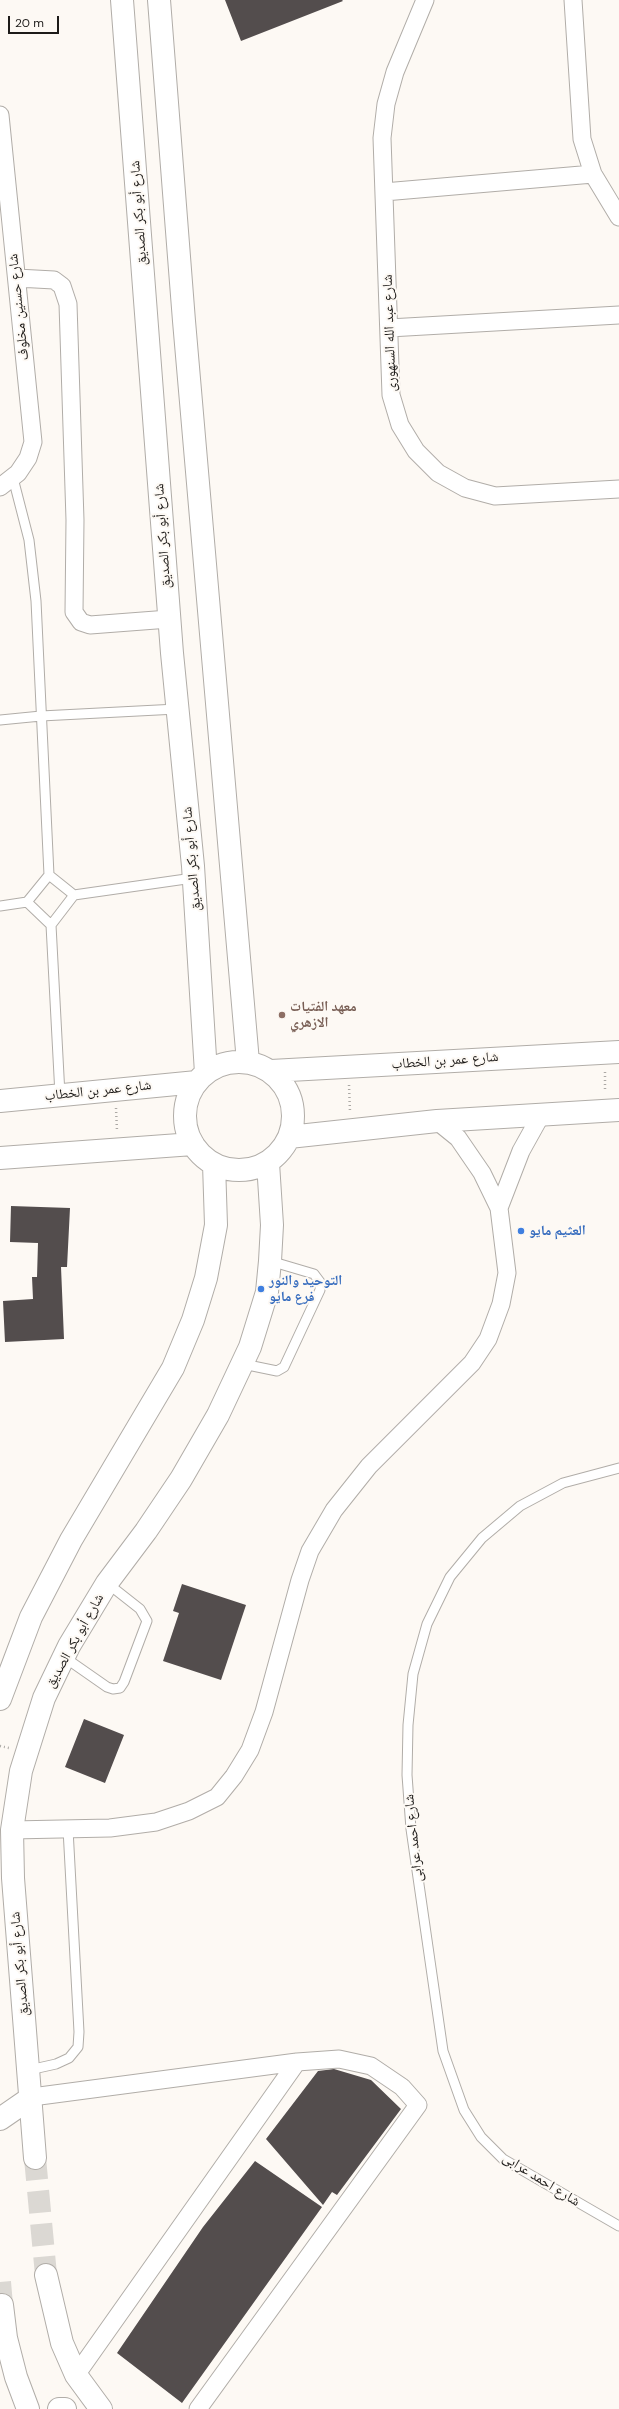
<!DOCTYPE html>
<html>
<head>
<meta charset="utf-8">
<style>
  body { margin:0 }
  #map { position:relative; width:619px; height:2409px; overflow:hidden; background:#fdf9f4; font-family:"DM Sans",sans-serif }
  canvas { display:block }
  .scale { position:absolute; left:8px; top:16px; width:51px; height:18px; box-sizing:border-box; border:2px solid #1d1b19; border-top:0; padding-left:5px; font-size:12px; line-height:14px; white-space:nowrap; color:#1d1b19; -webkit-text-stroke:3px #fdf9f4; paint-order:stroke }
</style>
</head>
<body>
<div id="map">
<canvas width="619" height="2409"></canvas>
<div class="scale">20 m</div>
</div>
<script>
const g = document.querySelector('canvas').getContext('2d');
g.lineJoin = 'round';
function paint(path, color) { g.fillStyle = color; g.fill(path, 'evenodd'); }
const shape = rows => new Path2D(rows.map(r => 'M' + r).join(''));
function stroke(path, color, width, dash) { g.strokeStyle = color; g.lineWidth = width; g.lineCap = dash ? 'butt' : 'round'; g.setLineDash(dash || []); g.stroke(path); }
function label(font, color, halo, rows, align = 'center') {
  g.font = font + ' "DM Sans","Noto Naskh Arabic",sans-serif'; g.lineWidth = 4; g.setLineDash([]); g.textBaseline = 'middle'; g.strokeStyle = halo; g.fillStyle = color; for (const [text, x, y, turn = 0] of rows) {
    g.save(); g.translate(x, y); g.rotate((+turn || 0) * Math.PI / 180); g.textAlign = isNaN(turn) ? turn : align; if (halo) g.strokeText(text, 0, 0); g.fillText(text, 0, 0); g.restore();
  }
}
const building = shape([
  [225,0,342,0,343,1,241,41],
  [11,1206,70,1208,67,1267,61,1267,64,1339,5,1342,3,1301,33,1299,32,1277,37,1277,38,1243,10,1242],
  [182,1584,246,1605,221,1680,163,1661,179,1613,173,1611],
  [84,1719,124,1735,105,1783,65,1767],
  [334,2069,371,2080,401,2109,337,2195,332,2192,323,2205,266,2139,318,2071],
  [255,2161,322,2207,182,2403,117,2353,203,2227]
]);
const secondaryTunnel = shape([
  [35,2158,46,2275],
  [0,2282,2,2305]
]);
const path = shape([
  [605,1072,605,1091],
  [349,1085,350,1112],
  [116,1108,117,1131],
  [0,1746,9,1748]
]);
const lane = shape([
  [0,720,41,716,177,709],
  [49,875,74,895,51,925,60,1095],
  [74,895,193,878],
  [27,902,51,925],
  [0,906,27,902,49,875,36,601,29,540,13,478],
  [243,1364,277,1371,284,1367,320,1290,320,1282,314,1274,270,1261],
  [619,1468,563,1483,520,1506,482,1538,450,1577,427,1624,413,1674,408,1725,407,1775,411,1829,443,2051,464,2110,481,2137,503,2159,619,2226],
  [64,1657,107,1687,113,1689,120,1688,124,1682,147,1621,140,1609,107,1583],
  [29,2070,56,2064,69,2058,78,2047,79,2032,68,1829]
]);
const street = shape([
  [425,0,395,72,386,104,382,138,391,395,400,425,416,451,438,473,465,488,495,496,619,489],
  [573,0,582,139,593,174,619,217],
  [0,115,33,442,28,458,18,473,0,487],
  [384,192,593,174],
  [17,278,54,280,62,286,68,304,75,520,74,612,81,622,90,625,169,619],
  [389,328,619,315],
  [499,1208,521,1151,541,1115],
  [12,1830,110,1828,156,1822,189,1811,217,1797,234,1776,250,1750,264,1712,300,1580,310,1551,334,1510,369,1466,472,1363,488,1339,501,1304,507,1273,499,1208,482,1173,458,1138,437,1121],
  [32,2097,297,2062,339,2059,371,2066,402,2087,418,2105,198,2409],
  [76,2375,297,2062]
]);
const secondary = shape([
  [122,0,172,653,193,866,206,1073],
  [159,0,184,321,248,1062],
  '185 1116a54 54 0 1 1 108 0a54 54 0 1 1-108 0Z',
  [271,1071,619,1052],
  [0,1101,197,1082],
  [289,1137,437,1121,619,1110],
  [0,1158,193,1144],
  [0,1699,31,1617,71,1540,173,1368,193,1320,206,1278,216,1225,214,1164],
  [0,2119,32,2097],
  [35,2158,13,1878,12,1830,21,1771,44,1698,69,1646,107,1583,146,1531,181,1479,218,1415,250,1347,267,1292,270,1261,272,1225,268,1163],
  [46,2275,62,2343,76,2375,101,2409],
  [2,2305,6,2338,16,2377,28,2409],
  [59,2409,65,2409]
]);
const markers = [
  [282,1015,4,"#8d6e63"],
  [521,1231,4,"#3f7fe0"],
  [261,1289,4,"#3f7fe0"]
];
const streetNames = [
  ["شارع أبو بكر الصديق",139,213,-94],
  ["شارع حسنين مخلوف",19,307,-96],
  ["شارع عبد الله السنهورى",390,333,-92],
  ["شارع أبو بكر الصديق",163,536,-94],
  ["شارع أبو بكر الصديق",192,859,-95],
  ["شارع عمر بن الخطاب",445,1061,-4],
  ["شارع عمر بن الخطاب",98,1091,-6],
  ["شارع أبو بكر الصديق",75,1641,-61],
  ["شارع احمد عرابى",414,1838,-96],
  ["شارع أبو بكر الصديق",20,1964,-95],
  ["شارع احمد عرابى",541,2180,32]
];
const educationNames = [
  ["معهد الفتيات",290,1007],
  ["الازهري",290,1023]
];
const shopNames = [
  ["العثيم مايو",529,1231],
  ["التوحيد والنور",269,1281],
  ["فرع مايو",269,1297]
];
paint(building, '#534d4d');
stroke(secondaryTunnel, '#dbd8d3', 22, [22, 11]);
stroke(lane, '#b1ada8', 11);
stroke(street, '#b1ada8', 19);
stroke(secondary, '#b1ada8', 24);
stroke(path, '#aca9a5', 2.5, [1, 3]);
stroke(lane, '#fff', 9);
stroke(street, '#fff', 17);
stroke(secondary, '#fff', 22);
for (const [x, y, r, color] of markers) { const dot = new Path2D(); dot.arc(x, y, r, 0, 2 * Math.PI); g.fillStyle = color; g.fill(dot); stroke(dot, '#fdf9f4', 1.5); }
label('14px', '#1d1b19', '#fdf9f4', streetNames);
label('bold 14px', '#785e54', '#fdf9f4', educationNames, 'left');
label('bold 14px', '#366cbe', '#fdf9f4', shopNames, 'left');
</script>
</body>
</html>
